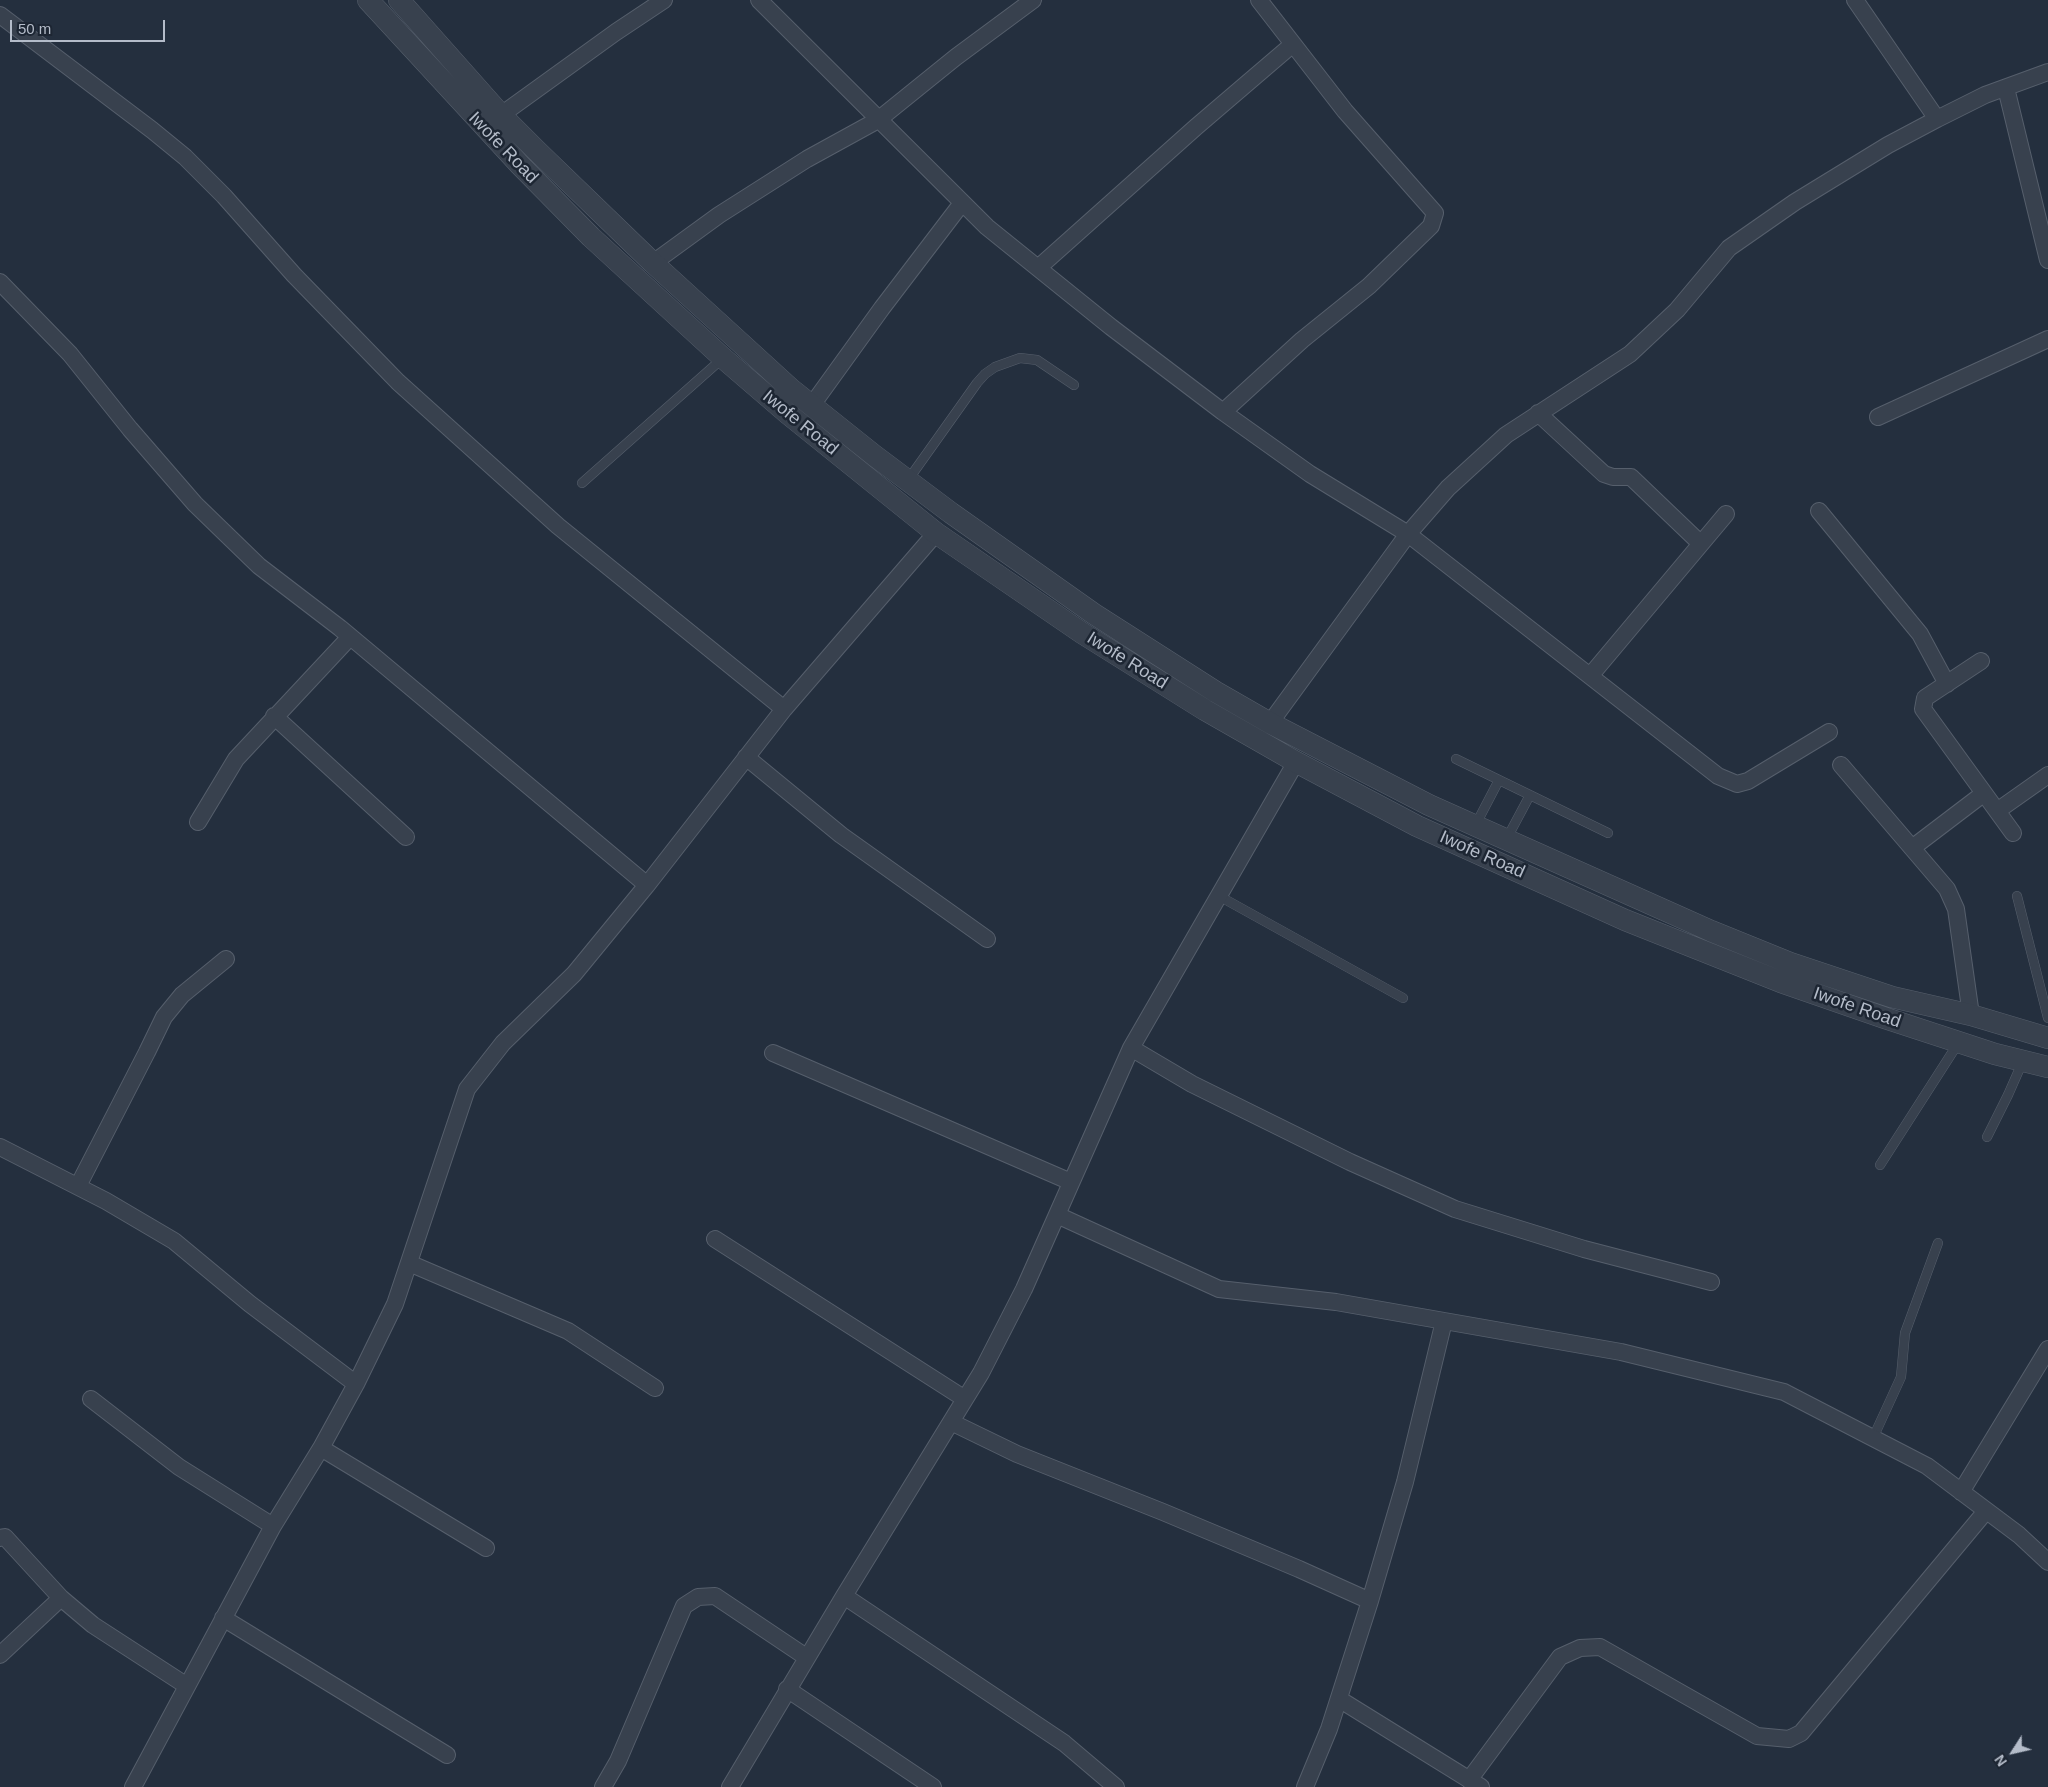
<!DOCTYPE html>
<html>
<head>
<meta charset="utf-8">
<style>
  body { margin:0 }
  #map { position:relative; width:2048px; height:1787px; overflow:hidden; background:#242f3e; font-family:Arial,sans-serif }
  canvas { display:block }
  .north { position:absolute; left:1988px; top:1727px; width:50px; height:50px; -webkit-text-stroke:4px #1d2633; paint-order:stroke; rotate:235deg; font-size:14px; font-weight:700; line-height:20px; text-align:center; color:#b4bcc9 }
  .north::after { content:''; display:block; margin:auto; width:18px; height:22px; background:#b4bcc9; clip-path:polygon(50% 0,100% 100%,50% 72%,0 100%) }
  .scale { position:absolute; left:10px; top:20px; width:155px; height:22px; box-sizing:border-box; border:2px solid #b4bcc9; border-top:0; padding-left:6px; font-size:15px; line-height:18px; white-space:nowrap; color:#b4bcc9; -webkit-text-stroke:4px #1d2633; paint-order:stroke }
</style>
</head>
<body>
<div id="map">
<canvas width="2048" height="1787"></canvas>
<div class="north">N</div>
<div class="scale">50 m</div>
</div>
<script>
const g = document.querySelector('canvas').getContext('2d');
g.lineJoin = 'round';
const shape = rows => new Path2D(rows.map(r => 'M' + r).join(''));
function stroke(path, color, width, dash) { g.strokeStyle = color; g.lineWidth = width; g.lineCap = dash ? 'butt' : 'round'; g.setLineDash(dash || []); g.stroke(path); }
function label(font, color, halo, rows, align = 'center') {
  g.font = font + ' Arial,sans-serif'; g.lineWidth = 5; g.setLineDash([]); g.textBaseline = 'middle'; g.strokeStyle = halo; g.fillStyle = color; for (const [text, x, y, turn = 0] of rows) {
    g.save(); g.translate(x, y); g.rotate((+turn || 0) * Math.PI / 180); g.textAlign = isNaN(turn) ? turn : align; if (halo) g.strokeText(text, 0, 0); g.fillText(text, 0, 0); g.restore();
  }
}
const service = shape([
  [908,480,977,383,985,374,995,367,1020,358,1037,360,1074,385],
  [582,483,723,358],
  [1456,759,1608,833],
  [1475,826,1499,780],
  [1506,840,1530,795],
  [1219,896,1403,998],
  [2017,896,2048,1018],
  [1987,1137,2008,1095,2023,1061],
  [1880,1165,1959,1042],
  [1873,1438,1901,1377,1905,1333,1938,1243]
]);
const minor = shape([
  [759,0,987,227,1111,327,1223,412,1310,474,1408,534,1718,776,1737,784,1748,781,1829,732],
  [1855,0,1937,119],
  [0,15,152,130,185,157,224,196,294,275,398,382,558,526,784,709],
  [2006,88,2048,260],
  [501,115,616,32,664,0],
  [653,263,719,215,807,159,878,120,956,57,1033,0],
  [1038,268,1196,127,1293,44],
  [0,282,70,354,130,429,195,504,259,566,340,628,647,885],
  [812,405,882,308,962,203],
  [1223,412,1302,340,1369,286,1431,226,1435,213,1345,111,1259,0],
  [1538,413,1604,474,1613,477,1631,477,1700,543],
  [1878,417,2048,339],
  [1819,511,1920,634,1947,684],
  [1981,661,1925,698,1923,709,2013,833],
  [1590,676,1726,514],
  [274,716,406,837],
  [1270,723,1408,534,1448,488,1506,435,1630,354,1677,310,1729,248,1795,202,1888,145,1937,119,1985,95,2048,72],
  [746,757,841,835,987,939],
  [1841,765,1947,889,1956,909,1971,1015],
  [1997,811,2048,775],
  [198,822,236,759,350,637],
  [1912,848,1983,794],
  [1131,1048,1192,1084,1350,1162,1455,1209,1584,1249,1711,1282],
  [773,1053,1071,1182],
  [0,1147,106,1201,174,1241,250,1304,356,1384],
  [78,1186,147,1052,164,1017,182,995,226,959],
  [1057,1215,1219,1289,1336,1302,1621,1352,1784,1392,1927,1466,2019,1535,2048,1562],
  [715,1239,965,1399],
  [409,1263,568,1331,655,1388],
  [91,1399,179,1467,273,1526],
  [951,1422,1017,1454,1163,1512,1299,1569,1370,1601],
  [321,1448,486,1548],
  [1961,1492,2048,1349],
  [0,1538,5,1537,61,1598,93,1625,187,1686],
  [844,1596,1064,1743,1116,1787],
  [223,1618,447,1755],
  [0,1655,61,1598],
  [787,1689,933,1787],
  [1339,1699,1481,1787],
  [1469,1780,1560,1657,1580,1648,1600,1647,1757,1736,1789,1739,1801,1733,1986,1511],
  [133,1787,273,1526,321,1448,356,1384,395,1304,467,1089,503,1043,574,974,647,885,784,709,936,533],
  [603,1787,618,1761,684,1606,698,1597,715,1596,806,1657],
  [730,1787,844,1596,981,1373,1024,1289,1131,1048,1296,762],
  [1305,1787,1329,1729,1370,1601,1405,1482,1444,1321]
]);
const tertiary = shape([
  [368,0,520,165,591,237,723,358,787,413,936,533,1082,633,1205,710,1296,762,1417,826,1625,920,1781,982,1885,1018,1995,1054,2048,1067],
  [399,0,501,115,536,150,653,263,791,389,875,456,951,513,1094,614,1216,692,1270,723,1429,805,1711,931,1790,963,1892,997,1971,1015,2048,1038]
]);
const streetNames = [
  ["Iwofe Road",503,148,46],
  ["Iwofe Road",800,423,39],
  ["Iwofe Road",1127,661,32],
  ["Iwofe Road",1482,855,24],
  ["Iwofe Road",1857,1008,19]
];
stroke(service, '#565f6c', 10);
stroke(minor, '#565f6c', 18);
stroke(tertiary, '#565f6c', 22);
stroke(service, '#38414e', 9);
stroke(minor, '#38414e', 16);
stroke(tertiary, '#38414e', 21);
label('18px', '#b4bcc9', '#1d2633', streetNames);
</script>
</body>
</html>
